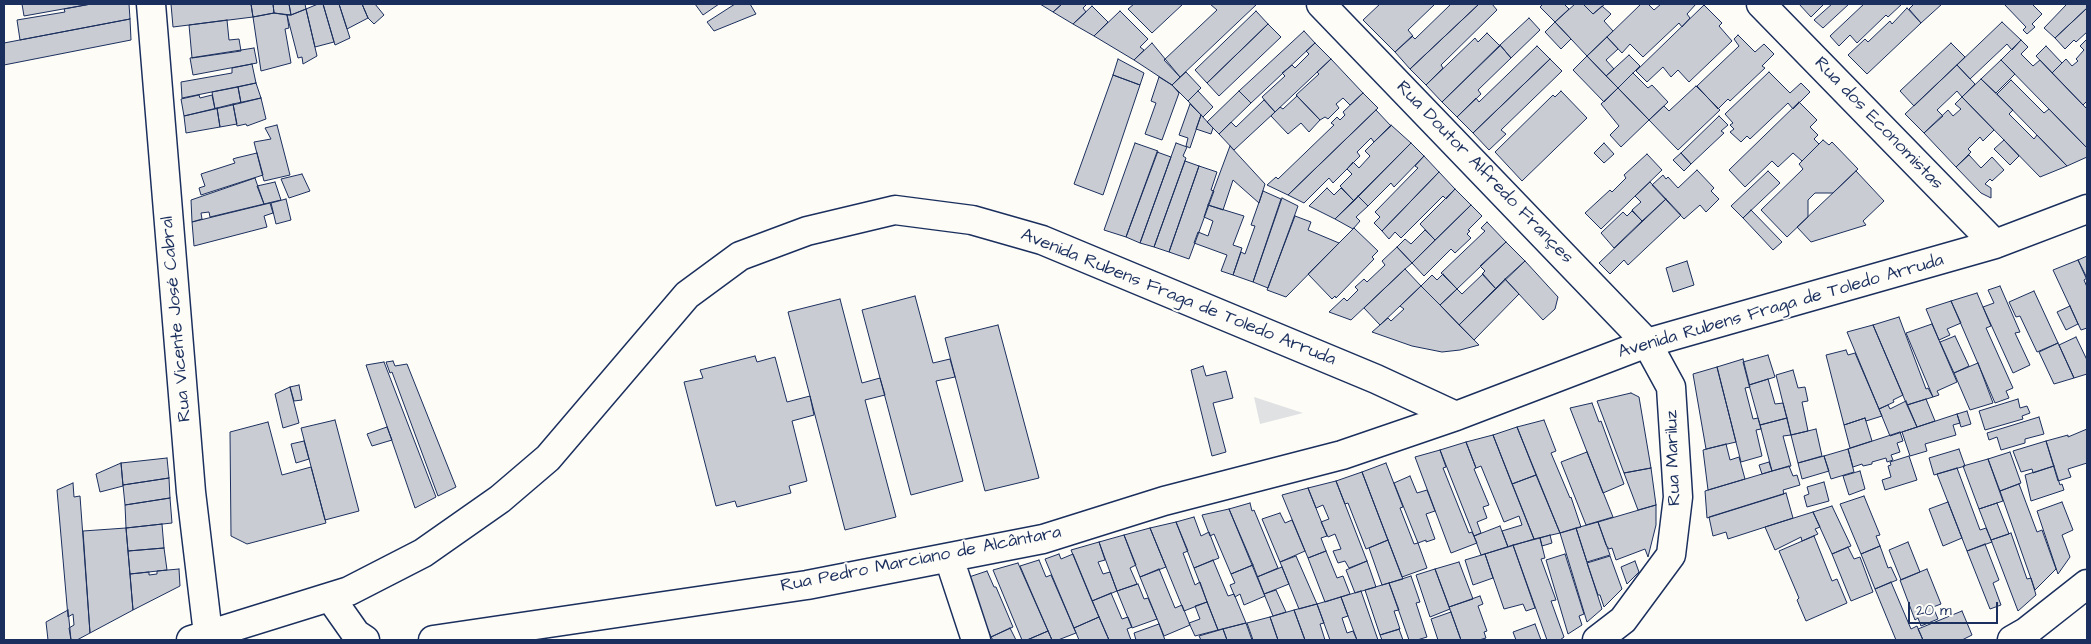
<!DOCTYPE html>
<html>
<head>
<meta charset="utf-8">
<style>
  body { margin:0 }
  #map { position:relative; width:2091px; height:644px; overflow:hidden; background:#fdfcf7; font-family:"Architects Daughter",sans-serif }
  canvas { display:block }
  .frame { position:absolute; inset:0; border:5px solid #1b2f5e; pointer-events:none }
  .scale { position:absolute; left:1908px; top:602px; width:90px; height:22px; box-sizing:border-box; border:2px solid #1b2f5e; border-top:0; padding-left:6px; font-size:15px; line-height:18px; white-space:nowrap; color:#1b2f5e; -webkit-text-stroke:4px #fdfcf7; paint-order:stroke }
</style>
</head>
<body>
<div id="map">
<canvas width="2091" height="644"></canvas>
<div class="frame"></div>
<div class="scale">20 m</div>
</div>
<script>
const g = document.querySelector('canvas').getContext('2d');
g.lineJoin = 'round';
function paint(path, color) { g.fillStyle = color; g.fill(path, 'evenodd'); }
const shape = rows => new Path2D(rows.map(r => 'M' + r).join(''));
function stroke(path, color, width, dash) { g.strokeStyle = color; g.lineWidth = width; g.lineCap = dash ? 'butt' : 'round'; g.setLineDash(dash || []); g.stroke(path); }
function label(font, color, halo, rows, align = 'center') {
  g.font = font + ' "Architects Daughter",sans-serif'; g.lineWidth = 4; g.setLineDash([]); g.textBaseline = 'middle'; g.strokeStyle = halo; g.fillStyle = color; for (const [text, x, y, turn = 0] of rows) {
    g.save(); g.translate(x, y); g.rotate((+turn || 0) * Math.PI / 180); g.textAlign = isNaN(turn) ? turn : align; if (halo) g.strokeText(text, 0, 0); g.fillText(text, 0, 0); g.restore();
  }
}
const green = shape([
  [1254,397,1303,413,1260,424]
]);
const building = shape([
  [22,4,91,4,24,16,22,4],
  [91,4,129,4,130,19,20,40,17,20,65,12,64,9,91,4],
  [171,4,251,4,253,17,173,27,171,4],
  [251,4,273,4,274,13,253,17,251,4],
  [273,4,289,4,291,15,274,13,273,4],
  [289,4,305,4,306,9,291,15,289,4],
  [318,4,323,4,334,42,315,47,306,9,318,4],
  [323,4,339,4,350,38,335,45,323,4],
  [339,4,362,4,368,18,347,29,339,4],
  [362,4,375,4,384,15,374,24,368,18,362,4],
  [695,4,719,4,703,15,695,4],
  [735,4,750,4,756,14,714,31,707,22,735,4],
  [1040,4,1062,4,1053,12,1040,4],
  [1062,4,1087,4,1083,8,1086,12,1073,24,1053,12,1062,4],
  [1134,4,1183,4,1152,33,1128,9,1134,4],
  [1210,4,1257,4,1180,77,1164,60,1217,10,1210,4],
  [1380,4,1435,4,1408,30,1413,36,1395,52,1363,20,1380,4],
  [1451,4,1479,4,1410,69,1395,52,1412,36,1415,39,1451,4],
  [1479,4,1492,4,1497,10,1441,65,1443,68,1426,85,1410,69,1479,4],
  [1543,4,1564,4,1569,9,1555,22,1540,7,1543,4],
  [1575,4,1583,4,1593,14,1602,6,1611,14,1604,21,1613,31,1587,56,1555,22,1575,4],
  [1583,4,1605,4,1593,14,1583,4],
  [1641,4,1648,4,1654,10,1661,4,1696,4,1687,14,1690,18,1682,27,1679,23,1643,57,1630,44,1622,53,1607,37,1641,4],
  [1799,4,1824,4,1811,17,1799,4],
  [1832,4,1849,4,1823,28,1814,20,1832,4],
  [1864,4,1902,4,1888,17,1886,15,1857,43,1850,35,1839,46,1830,36,1864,4],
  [1914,4,1942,4,1921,23,1909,9,1914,4],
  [2004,4,2032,4,2042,14,2032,24,2035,27,2027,34,2023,30,2026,27,2004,4],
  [2067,4,2087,4,2087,8,2055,38,2044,28,2067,4],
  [1704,5,1722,23,1719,26,1732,41,1689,82,1678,70,1671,77,1663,67,1647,82,1636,71,1704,5],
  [1092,6,1108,22,1094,36,1073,24,1092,6],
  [1907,8,1921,23,1867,74,1848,55,1865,39,1868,42,1890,21,1892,24,1907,8],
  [2087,8,2087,32,2076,42,2074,40,2065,49,2055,38,2087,8],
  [306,9,317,56,303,64,302,57,298,58,287,15,291,15,306,9],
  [1120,11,1148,39,1140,47,1144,50,1134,60,1094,36,1120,11],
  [1256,11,1268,24,1207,83,1195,70,1256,11],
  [274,13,287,15,289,28,285,29,291,63,261,71,253,17,274,13],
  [1529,18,1540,30,1511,58,1500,45,1529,18],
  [130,19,131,40,4,65,4,43,130,19],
  [227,20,229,40,239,39,241,51,192,58,189,25,227,20],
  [1555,22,1571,39,1561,49,1545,32,1555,22],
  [2002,22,2021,40,2012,50,2007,44,1970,79,1957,65,2002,22],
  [1268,24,1281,37,1219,96,1207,83,1268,24],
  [1304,31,1315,43,1251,103,1239,91,1304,31],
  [1487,33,1500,46,1442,102,1426,85,1475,38,1478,42,1487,33],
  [1738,35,1755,52,1764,44,1774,54,1762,66,1765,68,1730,101,1728,99,1718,109,1697,86,1739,46,1734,39,1738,35],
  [1607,37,1618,49,1606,60,1614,69,1606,76,1587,56,1607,37],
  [2087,39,2087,101,2083,105,2052,73,2066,59,2072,66,2078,61,2076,59,2084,50,2080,46,2087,39],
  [2021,40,2028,47,2021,54,2033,66,2040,60,2087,109,2087,148,2001,60,2021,40],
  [1152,43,1180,77,1172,85,1134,60,1152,43],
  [1315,43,1331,59,1275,112,1262,97,1285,76,1282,73,1292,65,1295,68,1309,54,1306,51,1315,43],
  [1951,43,1965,57,1914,106,1900,91,1951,43],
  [1500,45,1511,58,1478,90,1481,94,1457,117,1442,102,1500,45],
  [1537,46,1550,59,1473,133,1457,117,1476,98,1479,102,1537,46],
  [2046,46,2062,63,2052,73,2036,56,2046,46],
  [254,48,257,63,193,75,190,58,254,48],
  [1629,55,1640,66,1618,88,1606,76,1629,55],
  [1587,56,1618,88,1604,102,1573,70,1587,56],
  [1118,59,1144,73,1140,85,1113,75,1118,59],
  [1331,59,1363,93,1350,105,1343,98,1336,104,1339,108,1328,119,1325,117,1320,120,1296,95,1319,74,1317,72,1331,59],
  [1550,59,1562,71,1501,130,1506,134,1489,150,1473,133,1550,59],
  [2001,60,2015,74,1996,93,1981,79,2001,60],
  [252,64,256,83,182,98,181,82,232,73,232,68,252,64],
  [1957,65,1975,84,1962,97,1957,91,1937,110,1943,116,1924,133,1905,114,1957,65],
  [1186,72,1201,88,1188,101,1172,85,1186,72],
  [1769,72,1790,93,1801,83,1810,92,1793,109,1788,103,1750,139,1747,136,1741,142,1730,132,1734,129,1730,125,1733,123,1725,114,1769,72],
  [1633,73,1648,88,1652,85,1668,102,1649,120,1618,88,1633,73],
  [1113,75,1140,85,1103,195,1074,184,1113,75],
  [1159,77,1172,85,1179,93,1162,140,1145,134,1156,103,1151,101,1159,77],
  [1981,79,2013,110,2009,114,2034,139,2037,135,2067,166,2040,177,2004,140,1962,97,1981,79],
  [2011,80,2044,113,2049,109,2087,148,2087,157,2067,166,1997,94,2011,80],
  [256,83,261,98,241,103,238,87,256,83],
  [1696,86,1720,110,1678,150,1649,120,1664,106,1669,111,1696,86],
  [238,87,241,103,215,109,212,92,238,87],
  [1618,88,1649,120,1621,147,1610,135,1619,126,1601,104,1618,88],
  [1198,91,1213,107,1203,117,1188,101,1198,91],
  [1239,91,1251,103,1219,134,1207,122,1239,91],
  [1561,91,1587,118,1522,181,1495,152,1553,95,1555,97,1561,91],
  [1363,93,1378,108,1288,195,1267,185,1276,177,1278,179,1334,125,1331,123,1337,117,1340,120,1345,115,1343,112,1363,93],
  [199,95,200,98,212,95,215,109,184,116,181,99,199,95],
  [1297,96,1320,120,1309,132,1301,123,1288,134,1271,116,1280,107,1283,109,1297,96],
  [1962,97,1994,130,1983,141,1980,137,1968,149,1971,152,1956,167,1924,133,1948,110,1953,116,1961,109,1955,104,1962,97],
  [261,98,266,119,247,126,246,124,237,126,233,104,261,98],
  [1264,100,1275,112,1234,150,1219,134,1231,122,1236,127,1264,100],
  [1799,102,1817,120,1810,127,1818,135,1814,139,1819,144,1802,161,1793,153,1778,167,1772,161,1745,187,1729,170,1799,102],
  [233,104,237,124,220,127,217,108,233,104],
  [1190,104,1201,115,1190,148,1186,146,1188,138,1179,135,1190,104],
  [217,108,220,127,186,133,184,116,217,108],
  [1376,110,1391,126,1374,142,1371,138,1357,152,1360,156,1333,183,1329,178,1304,203,1288,195,1376,110],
  [1201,115,1213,128,1211,134,1196,129,1201,115],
  [1719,116,1728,125,1721,131,1724,133,1691,164,1681,153,1719,116],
  [277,125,290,175,264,181,254,142,271,139,265,128,277,125],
  [1391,125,1411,143,1354,201,1340,186,1352,174,1347,169,1353,162,1359,168,1370,156,1365,151,1391,125],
  [1823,140,1829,145,1832,142,1858,169,1833,193,1815,193,1808,200,1808,217,1787,237,1761,210,1803,169,1799,164,1823,140],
  [2004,140,2019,156,2010,165,1994,149,2004,140],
  [1135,143,1158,151,1126,237,1104,230,1135,143],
  [1176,143,1187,147,1183,156,1186,158,1154,247,1140,243,1176,143],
  [1411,143,1424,156,1394,187,1391,183,1368,206,1358,196,1411,143],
  [1604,143,1614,154,1604,163,1594,153,1604,143],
  [1230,146,1265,184,1259,203,1233,180,1223,210,1208,205,1230,146],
  [1157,152,1171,157,1140,243,1126,237,1157,152],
  [257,153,263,175,201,195,199,188,205,186,201,174,235,163,233,159,236,158,257,153],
  [1681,153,1691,164,1684,171,1673,160,1681,153],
  [1647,154,1662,170,1601,229,1585,213,1610,190,1612,192,1626,178,1624,175,1647,154],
  [1969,155,1981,168,1992,157,2004,170,1992,181,1990,179,1985,184,1991,188,1991,198,1981,193,1956,167,1969,155],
  [1424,156,1439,172,1382,231,1374,223,1380,217,1375,212,1418,168,1415,166,1424,156],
  [1185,161,1199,166,1169,252,1154,247,1185,161],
  [1199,166,1217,172,1211,190,1214,191,1189,259,1169,252,1199,166],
  [1697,170,1714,188,1711,191,1719,199,1706,212,1700,205,1684,219,1652,185,1663,175,1666,179,1668,177,1678,188,1697,170],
  [1768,171,1780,183,1743,218,1731,206,1768,171],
  [1856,171,1884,201,1863,221,1866,225,1811,242,1797,227,1856,171],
  [1439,172,1455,189,1446,199,1443,196,1401,238,1395,232,1389,239,1382,231,1439,172],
  [302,174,310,191,289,198,281,179,302,174],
  [255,178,264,204,210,217,209,212,201,213,202,219,192,222,191,200,255,178],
  [275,182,281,200,264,204,257,186,275,182],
  [1650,182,1666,199,1642,221,1632,210,1641,202,1635,196,1650,182],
  [1327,188,1334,195,1341,188,1354,201,1335,219,1309,206,1327,188],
  [1455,189,1471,205,1435,240,1420,224,1455,189],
  [1263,191,1281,199,1253,282,1233,275,1241,252,1245,254,1255,226,1251,225,1263,191],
  [1358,196,1368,206,1356,217,1360,221,1353,229,1335,219,1358,196],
  [1282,198,1298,206,1268,288,1253,282,1282,198],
  [286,199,291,220,276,224,271,203,286,199],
  [1666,199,1681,215,1628,265,1624,260,1610,274,1599,263,1666,199],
  [270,203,273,213,264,216,267,227,194,246,192,222,270,203],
  [1208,205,1244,216,1233,245,1242,248,1233,275,1221,271,1227,255,1194,243,1198,232,1208,236,1213,221,1204,217,1208,205],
  [1471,205,1482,216,1468,230,1470,231,1467,234,1471,238,1455,253,1451,249,1424,276,1412,263,1471,205],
  [1751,210,1782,242,1773,250,1743,218,1751,210],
  [1632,211,1642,221,1614,248,1601,233,1623,212,1627,216,1632,211],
  [1295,216,1311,222,1308,230,1339,243,1286,297,1267,290,1295,216],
  [1487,222,1506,242,1457,289,1441,273,1485,231,1481,228,1487,222],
  [1354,228,1378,251,1372,257,1374,259,1336,298,1335,296,1332,299,1308,274,1354,228],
  [1425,230,1435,240,1412,263,1397,247,1405,239,1411,244,1425,230],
  [1506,242,1525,261,1496,289,1482,274,1485,271,1480,266,1506,242],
  [1397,247,1412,263,1405,269,1351,320,1329,312,1344,298,1347,301,1358,290,1355,287,1364,279,1367,282,1385,265,1382,261,1397,247],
  [2087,256,2087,280,2078,260,2087,256],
  [2078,260,2087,278,2084,280,2087,287,2087,328,2081,330,2053,270,2078,260],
  [1525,261,1558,297,1555,309,1543,320,1505,279,1525,261],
  [1687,261,1694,285,1673,292,1666,268,1687,261],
  [1405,269,1421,286,1380,325,1364,308,1405,269],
  [1443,274,1457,289,1440,305,1421,286,1432,275,1437,280,1443,274],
  [1483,274,1496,289,1459,325,1440,305,1457,289,1462,294,1483,274],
  [1505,279,1519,294,1474,340,1459,325,1505,279],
  [1421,286,1440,305,1479,345,1460,350,1442,352,1412,346,1372,332,1388,318,1391,321,1404,309,1400,306,1421,286],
  [2000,286,2020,332,2015,333,2030,365,2013,373,1983,307,1994,303,1988,290,2000,286],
  [2034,291,2058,343,2037,352,2020,316,2016,317,2009,302,2034,291],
  [1977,293,1991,326,1986,328,2013,388,2006,391,2009,398,1995,403,1951,301,1977,293],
  [915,296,933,363,950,359,955,377,936,381,963,481,911,495,862,310,915,296],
  [840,299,862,383,880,378,885,395,865,400,896,517,845,530,788,312,840,299],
  [1951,301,1961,323,1947,329,1950,335,1939,340,1926,309,1951,301],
  [2070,306,2078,324,2066,330,2057,312,2070,306],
  [1899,317,1926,389,1928,388,1933,397,1907,405,1873,325,1899,317],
  [1932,324,1957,382,1937,391,1939,395,1933,397,1906,333,1932,324],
  [998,325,1039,478,985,491,945,338,998,325],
  [1873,325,1903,395,1893,400,1894,402,1879,409,1847,332,1873,325],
  [1955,336,1969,366,1954,373,1940,342,1955,336],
  [2076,337,2087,360,2087,374,2074,378,2059,345,2076,337],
  [2058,343,2074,378,2054,384,2039,352,2058,343],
  [1846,350,1848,355,1855,353,1882,416,1866,421,1865,418,1844,425,1826,355,1846,350],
  [1768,355,1775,377,1749,385,1743,362,1768,355],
  [755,356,757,362,775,357,787,402,810,396,814,415,792,421,807,481,789,486,791,493,737,507,735,501,716,506,684,382,703,378,700,370,755,356],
  [1743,359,1750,387,1745,388,1753,419,1758,418,1760,425,1761,429,1756,430,1762,456,1741,462,1717,367,1743,359],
  [393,361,395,366,407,364,456,487,438,496,392,372,390,373,386,362,393,361],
  [384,362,436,497,415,508,366,365,384,362],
  [1978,363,1993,403,1970,410,1954,373,1978,363],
  [1203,366,1206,376,1226,371,1233,398,1213,403,1226,452,1212,456,1191,370,1203,366],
  [1717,367,1736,442,1706,449,1693,374,1717,367],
  [1793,370,1798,388,1805,387,1808,401,1802,402,1808,431,1791,435,1776,375,1793,370],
  [1768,379,1775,404,1783,403,1787,418,1760,425,1749,385,1768,379],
  [299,385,302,400,294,401,290,387,299,385],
  [290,387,299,423,283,428,275,394,290,387],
  [1631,393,1639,397,1651,468,1624,473,1597,401,1631,393],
  [1926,399,1935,421,1917,427,1907,405,1926,399],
  [2018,399,2020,408,2027,406,2030,413,2022,416,2023,419,1985,430,1979,411,2018,399],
  [1906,401,1917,427,1890,436,1879,409,1888,405,1890,409,1906,401],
  [1592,403,1599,422,1601,421,1624,484,1603,493,1570,408,1592,403],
  [1967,411,1971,424,1961,427,1957,414,1967,411],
  [1957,414,1960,423,1953,425,1956,435,1925,444,1927,451,1910,456,1902,432,1957,414],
  [2039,417,2044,434,2025,439,2025,443,2001,450,1997,437,1989,440,1987,433,2039,417],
  [1787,418,1791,435,1783,436,1791,466,1772,471,1760,425,1787,418],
  [1865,418,1872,441,1850,448,1844,425,1865,418],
  [335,420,359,511,325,520,301,428,335,420],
  [1544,420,1556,451,1551,453,1570,498,1571,497,1581,527,1560,533,1517,427,1544,420],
  [268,422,282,475,311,467,326,523,247,544,231,536,230,432,268,422],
  [387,427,392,440,372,446,367,434,387,427],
  [1517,427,1536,475,1512,484,1493,435,1517,427],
  [1816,429,1822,456,1798,463,1791,435,1816,429],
  [2087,429,2087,463,2068,469,2071,477,2058,481,2046,441,2068,435,2068,437,2087,429],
  [1900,432,1903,441,1897,443,1900,452,1891,455,1893,460,1887,462,1886,458,1872,462,1872,464,1863,466,1862,464,1853,467,1848,449,1900,432],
  [1493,435,1534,539,1508,547,1502,531,1522,525,1519,516,1504,522,1481,466,1476,468,1466,442,1493,435],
  [304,441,309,459,296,463,291,444,304,441],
  [2046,441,2054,466,2033,473,2032,469,2021,472,2013,451,2046,441],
  [1466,442,1476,468,1474,469,1489,505,1483,507,1487,518,1477,522,1481,533,1474,536,1440,450,1466,442],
  [1726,444,1730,460,1739,457,1745,479,1708,490,1703,450,1726,444],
  [1848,449,1854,472,1831,479,1824,456,1848,449],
  [1959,449,1965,466,1934,475,1929,458,1959,449],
  [1440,450,1446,467,1443,468,1469,533,1472,532,1477,543,1451,553,1415,457,1440,450],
  [1587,452,1613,517,1586,525,1561,462,1587,452],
  [2010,452,2021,483,2000,491,1988,459,2010,452],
  [1824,456,1829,471,1802,479,1798,463,1824,456],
  [1909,456,1917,480,1885,490,1882,480,1891,477,1888,466,1891,465,1890,462,1909,456],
  [167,458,169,478,123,485,121,463,167,458],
  [1988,459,2003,501,1979,509,1963,466,1988,459],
  [1769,462,1772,471,1762,474,1759,465,1769,462],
  [121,463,123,486,100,492,96,474,121,463],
  [1386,463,1403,507,1400,508,1414,544,1418,543,1427,568,1402,577,1362,472,1386,463],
  [1789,466,1793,476,1797,475,1800,485,1783,490,1784,494,1707,518,1705,491,1789,466],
  [2054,466,2060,485,2062,484,2064,490,2031,501,2025,475,2054,466],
  [1651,468,1656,505,1638,510,1624,473,1651,468],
  [1957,468,1980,530,1986,528,1992,542,1967,551,1937,474,1957,468],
  [1860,471,1865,489,1849,495,1843,476,1860,471],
  [1362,472,1388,540,1366,549,1348,503,1345,504,1336,481,1362,472],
  [1536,475,1560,533,1534,539,1512,484,1536,475],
  [1410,476,1417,493,1427,490,1435,511,1426,514,1435,539,1426,542,1426,540,1418,543,1394,483,1410,476],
  [169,478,170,498,125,505,123,485,169,478],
  [1336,481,1367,561,1349,568,1345,561,1338,563,1333,551,1341,549,1335,534,1328,537,1321,522,1329,519,1323,505,1316,508,1308,488,1336,481],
  [1824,482,1829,501,1807,507,1804,496,1809,494,1807,487,1824,482],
  [73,483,74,497,80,496,90,633,77,640,71,640,69,628,74,625,73,614,68,617,57,490,73,483],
  [2019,484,2037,532,2042,530,2056,569,2035,590,2000,491,2019,484],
  [1308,488,1327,536,1321,538,1326,551,1308,558,1282,495,1308,488],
  [1786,493,1793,518,1728,539,1726,532,1713,536,1709,517,1786,493],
  [1864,496,1880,535,1876,536,1880,546,1861,554,1840,504,1864,496],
  [170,498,172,523,126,528,125,505,170,498],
  [1948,502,1962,538,1943,546,1929,509,1948,502],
  [2062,502,2073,530,2062,535,2070,557,2058,574,2037,511,2062,502],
  [1250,503,1252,511,1254,510,1278,568,1257,577,1229,509,1250,503],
  [1997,503,2009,534,1991,540,1979,509,1997,503],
  [1656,505,1656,525,1648,557,1645,549,1616,560,1612,548,1609,549,1606,545,1598,522,1656,505],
  [1832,506,1851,546,1832,554,1813,512,1832,506],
  [1229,509,1253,565,1231,574,1214,534,1210,536,1202,515,1229,509],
  [1813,512,1820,527,1815,529,1818,534,1802,541,1801,537,1775,550,1765,527,1813,512],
  [1280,513,1285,523,1292,520,1305,551,1280,562,1262,519,1280,513],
  [1194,517,1201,536,1209,532,1219,558,1194,568,1176,522,1194,517],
  [1176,522,1188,551,1183,553,1195,585,1200,582,1207,602,1184,611,1150,528,1176,522],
  [1598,522,1610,555,1587,562,1576,528,1598,522],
  [162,524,164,548,128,551,126,528,162,524],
  [1500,526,1508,547,1481,555,1474,536,1500,526],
  [126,528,133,610,90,633,83,531,126,528],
  [1150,528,1166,567,1140,577,1124,535,1150,528],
  [1576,528,1602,609,1587,622,1560,533,1576,528],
  [2011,533,2027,579,2031,578,2036,595,2018,611,1991,540,2011,533],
  [1124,535,1136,565,1130,568,1137,584,1117,591,1099,542,1124,535],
  [1550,535,1552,543,1542,546,1540,538,1550,535],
  [1814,536,1832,581,1837,579,1847,603,1806,621,1797,600,1799,598,1779,551,1814,536],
  [1540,538,1545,558,1541,559,1556,600,1551,601,1564,637,1560,640,1547,640,1513,545,1540,538],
  [1388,540,1403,579,1382,585,1369,548,1388,540],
  [1099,542,1105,560,1098,562,1103,574,1110,572,1117,591,1092,601,1071,550,1099,542],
  [1908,542,1920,572,1901,580,1889,550,1908,542],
  [1985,544,1999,580,1993,583,2001,605,1990,609,1967,551,1985,544],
  [1513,545,1535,608,1526,611,1523,604,1504,609,1485,554,1513,545],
  [1880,546,1888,568,1891,567,1897,580,1875,589,1861,554,1880,546],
  [1848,547,1854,559,1860,557,1873,592,1851,601,1832,554,1848,547],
  [164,548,167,570,130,574,128,551,164,548],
  [1326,551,1337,578,1343,576,1350,594,1325,602,1308,558,1326,551],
  [1059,554,1061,559,1073,554,1099,617,1074,628,1045,559,1059,554],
  [1485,554,1493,578,1473,585,1465,560,1485,554],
  [1565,554,1584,614,1579,616,1582,625,1568,634,1546,560,1565,554],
  [1296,556,1317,604,1299,609,1280,562,1296,556],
  [1610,556,1622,589,1604,607,1600,595,1598,595,1587,563,1610,556],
  [1039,560,1046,577,1051,575,1076,633,1058,640,1052,640,1020,566,1039,560],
  [1213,560,1228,596,1234,594,1246,623,1218,630,1194,568,1213,560],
  [1367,561,1376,587,1355,593,1346,570,1367,561],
  [1635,561,1639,572,1627,584,1621,567,1635,561],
  [1459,562,1473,599,1449,607,1435,569,1459,562],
  [1018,563,1048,631,1027,640,1022,640,993,570,1018,563],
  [1253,565,1265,596,1244,605,1240,594,1235,597,1230,585,1235,583,1231,574,1253,565],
  [1282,567,1289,584,1264,594,1257,577,1282,567],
  [179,569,180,586,133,610,130,574,149,572,149,575,157,574,157,571,179,569],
  [1159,569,1175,608,1182,605,1190,625,1164,636,1140,577,1159,569],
  [1435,569,1450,609,1430,617,1416,575,1435,569],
  [1927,569,1941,604,1933,607,1938,619,1921,626,1918,618,1915,620,1900,580,1927,569],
  [987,571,994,587,996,587,1013,627,991,637,966,578,987,571],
  [1411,576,1420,602,1416,603,1427,637,1417,640,1409,640,1389,583,1411,576],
  [1891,582,1911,629,1917,626,1923,640,1896,640,1875,589,1891,582],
  [1389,583,1399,610,1394,611,1400,629,1380,635,1365,590,1389,583],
  [1138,584,1144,599,1148,598,1157,619,1132,628,1117,591,1138,584],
  [1276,590,1286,612,1273,616,1264,594,1276,590],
  [1361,591,1378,640,1357,640,1341,597,1361,591],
  [1111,593,1122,619,1128,617,1132,627,1127,629,1131,640,1109,640,1099,617,1092,601,1111,593],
  [1480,596,1483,604,1478,606,1487,631,1484,632,1486,638,1479,640,1461,640,1449,607,1480,596],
  [1341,597,1348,616,1342,618,1347,633,1353,631,1357,640,1330,640,1317,604,1341,597],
  [1207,602,1218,630,1195,636,1189,623,1200,619,1195,606,1207,602],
  [1317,604,1324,623,1320,624,1325,640,1305,640,1294,610,1317,604],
  [68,610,71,640,48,640,46,622,68,610],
  [1294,610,1305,640,1278,640,1270,617,1294,610],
  [1962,611,1972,635,1962,640,1923,640,1918,629,1962,611],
  [1451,612,1461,640,1438,640,1431,619,1451,612],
  [1099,617,1109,640,1079,640,1074,628,1099,617],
  [1270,617,1278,640,1253,640,1247,623,1270,617],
  [1246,623,1252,640,1227,640,1223,629,1246,623],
  [1159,624,1165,640,1136,640,1134,633,1159,624],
  [1535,624,1541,640,1516,640,1513,632,1535,624],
  [1010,628,1016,640,993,640,991,637,1010,628],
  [1223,629,1227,640,1201,640,1199,636,1223,629],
  [1399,629,1403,640,1382,640,1380,635,1399,629],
  [1048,631,1052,640,1027,640,1048,631]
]);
const minor = shape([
  [151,4,191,492,208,634],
  [1321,4,1647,343,1671,387,1678,497,1671,555,1623,620,1597,640],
  [1761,4,1995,244],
  [949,558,976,640],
  [330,597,356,634,365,640],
  [191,640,349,591,423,553,500,499,548,458,687,295,740,256,807,231,895,210,972,220,1042,240,1376,379,1456,416,1647,343,1995,244,2087,209],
  [433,640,807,585,1043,539,1164,501,1342,455,1456,416],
  [2012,640,2026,632,2087,584]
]);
const streetNames = [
  ["Rua dos Economistas",1878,124,46],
  ["Rua Doutor Alfredo Françes",1484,173,46],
  ["Avenida Rubens Fraga de Toledo Arruda",1178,298,22],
  ["Avenida Rubens Fraga de Toledo Arruda",1781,307,-16],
  ["Rua Vicente José Cabral",177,319,-95],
  ["Rua Mariluz",1674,458,-92],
  ["Rua Pedro Marciano de Alcântara",921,560,-11]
];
paint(green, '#e0e1e3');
paint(building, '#c9ccd3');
stroke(building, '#1b2f5e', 1);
stroke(minor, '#1b2f5e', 31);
stroke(minor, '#fdfcf7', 28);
label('18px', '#1b2f5e', '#fdfcf7', streetNames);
</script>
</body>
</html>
